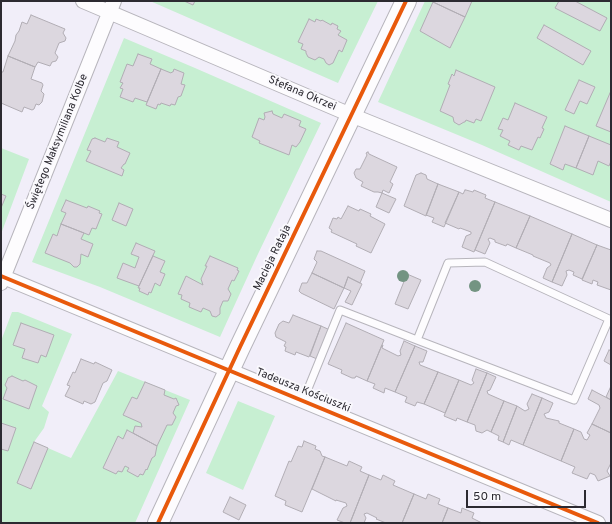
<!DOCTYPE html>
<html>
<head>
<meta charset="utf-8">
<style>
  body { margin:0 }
  #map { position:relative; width:612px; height:524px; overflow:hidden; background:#f1eef9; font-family:Overpass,sans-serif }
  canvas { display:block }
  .frame { position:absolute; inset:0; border:2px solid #2c2a31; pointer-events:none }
  .scale { position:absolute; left:466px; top:490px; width:120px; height:18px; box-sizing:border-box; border:2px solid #2c2a31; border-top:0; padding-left:5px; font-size:12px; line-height:14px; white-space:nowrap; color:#2c2a31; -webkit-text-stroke:3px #faf9fd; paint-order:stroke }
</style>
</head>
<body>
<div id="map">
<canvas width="612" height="524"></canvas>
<div class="frame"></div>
<div class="scale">50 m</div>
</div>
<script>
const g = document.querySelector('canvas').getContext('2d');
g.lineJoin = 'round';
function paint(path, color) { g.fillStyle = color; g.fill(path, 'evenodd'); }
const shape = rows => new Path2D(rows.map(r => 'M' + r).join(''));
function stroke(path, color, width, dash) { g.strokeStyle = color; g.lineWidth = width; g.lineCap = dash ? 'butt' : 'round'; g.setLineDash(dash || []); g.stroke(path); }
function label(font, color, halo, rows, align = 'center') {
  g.font = font + ' Overpass,sans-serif'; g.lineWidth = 4; g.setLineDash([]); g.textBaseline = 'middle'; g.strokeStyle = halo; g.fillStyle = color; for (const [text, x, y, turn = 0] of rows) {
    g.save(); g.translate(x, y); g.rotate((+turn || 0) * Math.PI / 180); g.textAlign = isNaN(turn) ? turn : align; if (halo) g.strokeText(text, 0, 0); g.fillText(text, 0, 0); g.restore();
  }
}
const green = shape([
  [150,1,378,1,338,83],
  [425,1,611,1,611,202,482,145,378,102],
  [124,38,195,68,321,123,257,256,220,337,100,287,32,262],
  [1,148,29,159,1,234],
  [12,312,18,312,72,334,42,406,49,412,44,428,34,442,71,458,118,371,190,400,135,523,1,523,1,341],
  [238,401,275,416,243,490,206,473]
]);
const building = shape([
  [184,1,195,1,193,5,184,1],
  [433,1,472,1,465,17,433,2,433,1],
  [559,1,575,1,607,18,600,31,555,8,559,1],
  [433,2,465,17,450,48,420,31,433,2],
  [31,15,65,29,63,33,66,38,65,41,59,43,55,53,58,57,56,61,52,62,50,66,38,62,35,67,8,56,15,41,16,35,19,31,22,22,27,24,31,15],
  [309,19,315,22,316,19,321,21,322,20,331,25,332,23,338,26,337,29,341,31,338,35,347,40,342,52,339,50,333,63,329,65,326,63,324,59,319,57,315,60,308,57,306,53,306,51,301,49,303,44,298,42,309,19],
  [544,25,591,51,583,65,537,38,544,25],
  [138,54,152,59,150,64,161,69,147,102,135,98,133,102,120,97,123,89,120,88,123,83,120,82,127,64,133,66,138,54],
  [8,56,35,67,31,79,42,83,43,85,41,91,44,94,42,102,39,105,36,104,34,109,32,110,24,107,22,112,1,103,1,72,3,72,8,56],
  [161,69,171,73,172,72,173,72,174,69,184,73,181,84,185,85,181,96,178,97,175,105,171,104,170,106,161,103,160,105,158,104,156,109,146,105,161,69],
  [456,70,495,87,481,121,476,119,474,123,466,120,465,122,464,122,459,125,454,122,453,117,440,111,450,85,448,84,452,74,454,76,456,70],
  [579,80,595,87,587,104,580,101,574,114,565,110,579,80],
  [610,93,611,93,611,132,596,126,610,93],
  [515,103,547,117,542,128,544,129,540,138,538,137,532,150,521,146,519,150,508,145,510,141,500,136,503,130,498,129,503,118,508,120,515,103],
  [272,111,273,114,282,118,284,114,301,121,299,126,306,129,300,142,296,147,292,145,289,155,259,143,260,141,252,137,259,118,264,120,265,117,264,113,272,111],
  [565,126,589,136,576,168,565,164,563,170,550,164,565,126],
  [589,136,611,145,611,161,609,166,598,161,593,175,576,168,589,136],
  [95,138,105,142,107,138,119,142,117,147,130,153,125,164,124,164,121,168,124,170,122,176,86,161,91,151,87,150,92,139,95,138],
  [368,152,369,154,397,167,390,182,393,184,389,193,383,190,382,193,378,192,374,192,361,186,363,182,356,178,354,173,356,169,360,169,367,155,366,153,368,152],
  [421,173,426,175,427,179,438,184,426,216,404,206,416,175,421,173],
  [438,184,459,192,444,227,432,222,434,218,426,215,438,184],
  [465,190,466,190,473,192,474,190,486,195,485,198,495,202,474,252,462,247,466,236,471,234,471,232,460,228,459,229,445,223,459,192,463,194,465,190],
  [382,193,396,199,389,213,376,207,382,193],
  [1,194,6,196,1,208,1,194],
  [66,200,87,208,88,206,100,211,99,213,102,214,96,229,92,228,89,235,61,224,66,213,61,211,66,200],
  [495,202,530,216,516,248,507,244,506,246,495,242,495,240,490,238,488,239,490,243,485,254,475,250,495,202],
  [119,203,133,209,126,226,112,220,119,203],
  [348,206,359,211,360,209,371,214,370,216,385,224,371,253,356,246,357,244,331,232,332,230,329,228,333,218,337,219,338,217,341,219,348,206],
  [530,216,572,234,552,282,543,278,547,268,551,265,550,263,533,256,533,255,516,248,530,216],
  [61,224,84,233,81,239,93,244,88,257,81,254,80,264,77,267,74,267,70,263,45,253,53,234,57,236,61,224],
  [572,234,597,245,582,279,573,275,574,272,569,270,566,271,567,275,562,286,552,282,572,234],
  [136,243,155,251,139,286,117,278,123,263,135,268,139,257,131,254,136,243],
  [597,245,611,250,611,290,597,285,598,282,593,280,592,284,582,280,597,245],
  [317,251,321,251,365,271,360,283,348,277,344,288,312,273,317,262,314,259,317,251],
  [153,256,165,261,160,272,165,274,160,286,155,283,151,293,149,292,148,295,139,291,140,288,138,288,153,256],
  [210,256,238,268,237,270,239,271,234,281,232,280,228,289,231,294,228,301,223,301,220,308,220,314,216,317,212,316,210,311,203,308,201,312,189,307,190,303,181,299,182,295,178,294,186,276,203,285,201,279,207,266,205,266,210,256],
  [312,273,344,288,334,309,301,293,299,291,302,283,307,283,312,273],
  [407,274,421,280,408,309,395,304,407,274],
  [348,277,362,284,352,305,345,302,351,291,344,288,348,277],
  [293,315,321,326,309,357,296,352,295,355,285,351,286,347,284,346,286,342,276,337,275,333,279,324,283,321,289,323,293,315],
  [21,323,54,335,46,357,41,355,38,363,22,358,25,349,13,345,21,323],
  [346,323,384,340,367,381,356,376,355,378,352,378,341,373,342,370,328,364,346,323],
  [321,326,330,330,317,359,310,356,321,326],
  [404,341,415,346,395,392,385,388,384,393,373,388,375,384,367,381,382,345,383,345,382,348,398,356,401,355,400,351,404,341],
  [415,346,427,351,423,362,419,362,420,365,438,372,424,404,417,402,415,406,405,402,407,397,395,392,415,346],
  [609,350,611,351,611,365,604,361,609,350],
  [81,359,94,364,95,362,112,370,107,381,103,383,95,402,91,404,84,401,83,404,65,396,70,386,67,385,73,372,75,373,81,359],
  [476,369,487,373,467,422,457,418,456,421,444,416,459,380,471,385,474,383,472,380,476,369],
  [438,372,459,380,445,413,424,404,438,372],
  [487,373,496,377,490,390,487,391,488,394,504,401,491,432,487,430,482,433,476,431,475,425,467,422,487,373],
  [12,376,23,381,25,380,37,386,29,409,3,399,7,388,5,385,8,378,12,376],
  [145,382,165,390,164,395,174,399,176,398,179,405,176,406,173,413,176,417,172,425,167,425,157,446,133,433,135,426,142,427,141,423,123,415,132,397,137,399,145,382],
  [611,386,611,400,606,397,611,386],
  [592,390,611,400,611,433,592,424,600,408,599,405,588,399,592,390],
  [532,394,542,398,523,445,511,440,509,445,503,442,517,406,525,411,529,409,527,404,532,394],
  [542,398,553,403,549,412,544,414,546,418,559,421,559,423,574,429,561,461,523,445,542,398],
  [504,401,517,406,503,442,498,440,499,436,491,432,504,401],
  [1,423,16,428,8,451,1,449,1,423],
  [592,424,611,433,611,463,607,471,610,476,598,481,595,475,590,473,587,479,572,473,575,467,561,461,574,429,581,432,584,439,587,440,590,435,587,433,592,424],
  [127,430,157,446,155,456,152,458,147,470,146,469,143,475,140,474,138,477,127,471,129,468,125,466,122,472,118,471,116,474,103,468,118,436,123,439,127,430],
  [304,441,316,446,315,449,320,451,322,456,325,457,302,512,285,505,286,501,275,496,289,461,291,462,298,446,302,447,304,441],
  [34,442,48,448,31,489,17,483,34,442],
  [325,457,347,466,349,461,362,467,360,471,369,475,350,523,345,523,337,520,343,508,347,506,346,503,336,500,336,501,312,489,325,457],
  [369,475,381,480,383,475,395,481,393,485,414,494,402,523,386,523,376,519,377,518,367,513,364,514,366,518,364,523,350,523,369,475],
  [414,494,426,499,428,494,440,499,438,504,448,508,442,523,402,523,414,494],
  [230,497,246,505,239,520,223,512,230,497],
  [448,508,461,513,462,508,474,513,472,518,482,523,442,523,448,508]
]);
const lane = shape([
  [303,401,340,310,417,340,574,400,609,319,485,262,448,263,417,340]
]);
const street = shape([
  [83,1,351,115,611,220],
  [1,276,598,523],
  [1,283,114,1]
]);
const secondary = shape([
  [158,523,240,347,406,1]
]);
const cycleway = shape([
  [1,276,598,523],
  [158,523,240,347,406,1]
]);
const trees = [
  [403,276],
  [475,286]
];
const streetNames = [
  ["Stefana Okrzei",302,94,23],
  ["Świętego Maksymiliana Kolbe",58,142,-68],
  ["Macieja Rataja",273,258,-64],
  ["Tadeusza Kościuszki",303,391,22]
];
paint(green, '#c7efd2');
paint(building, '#dcd7df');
stroke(building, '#b1adb4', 1);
stroke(lane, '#b7b5bc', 9);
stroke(street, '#b7b5bc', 16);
stroke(secondary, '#b7b5bc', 22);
stroke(lane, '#fdfcfe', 7);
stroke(street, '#fdfcfe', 14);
stroke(secondary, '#fdfcfe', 20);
stroke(cycleway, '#e8590c', 4);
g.fillStyle = '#739482';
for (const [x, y] of trees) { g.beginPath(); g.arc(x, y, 6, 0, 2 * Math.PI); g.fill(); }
label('11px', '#2c2a31', '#faf9fd', streetNames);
</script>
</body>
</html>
